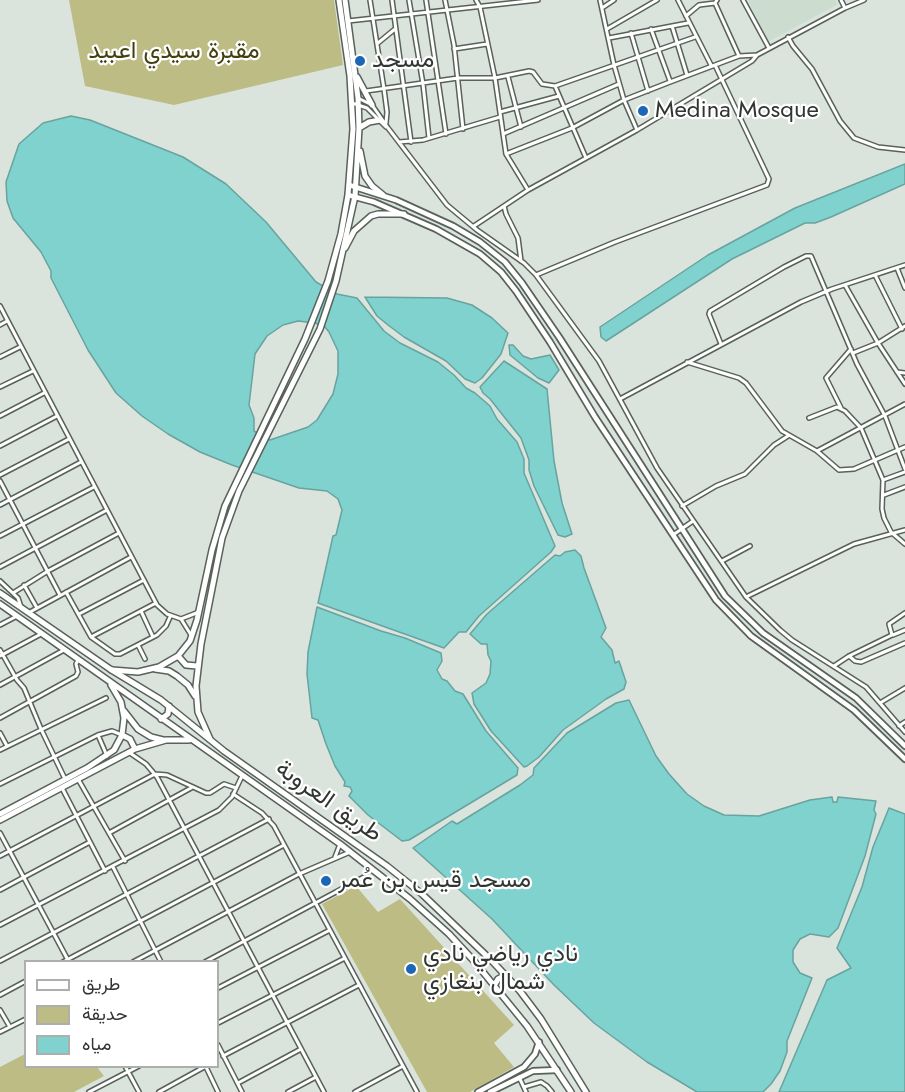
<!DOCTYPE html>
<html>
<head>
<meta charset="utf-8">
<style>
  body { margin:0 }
  #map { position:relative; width:905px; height:1092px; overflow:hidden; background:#dae4dc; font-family:Jost,Vazirmatn,sans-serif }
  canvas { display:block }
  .legend { position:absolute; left:24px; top:960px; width:195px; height:108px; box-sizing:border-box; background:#fff; border:2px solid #adafad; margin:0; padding:8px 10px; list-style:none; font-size:18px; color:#323633 }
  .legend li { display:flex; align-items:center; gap:12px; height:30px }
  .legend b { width:30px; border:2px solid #adafad }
</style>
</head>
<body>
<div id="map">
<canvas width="905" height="1092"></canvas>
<ul class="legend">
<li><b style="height:8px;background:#fff"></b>طريق</li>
<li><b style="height:16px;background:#bdbc84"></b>حديقة</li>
<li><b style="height:16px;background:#7fd2cd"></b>مياه</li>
</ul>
</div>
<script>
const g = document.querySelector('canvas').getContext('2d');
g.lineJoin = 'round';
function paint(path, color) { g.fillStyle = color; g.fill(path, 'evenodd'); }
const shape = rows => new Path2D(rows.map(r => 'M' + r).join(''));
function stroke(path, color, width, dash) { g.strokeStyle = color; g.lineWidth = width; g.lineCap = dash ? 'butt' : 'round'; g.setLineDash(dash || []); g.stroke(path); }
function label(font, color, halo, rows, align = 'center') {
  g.font = font + ' Jost,Vazirmatn,sans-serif'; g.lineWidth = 4.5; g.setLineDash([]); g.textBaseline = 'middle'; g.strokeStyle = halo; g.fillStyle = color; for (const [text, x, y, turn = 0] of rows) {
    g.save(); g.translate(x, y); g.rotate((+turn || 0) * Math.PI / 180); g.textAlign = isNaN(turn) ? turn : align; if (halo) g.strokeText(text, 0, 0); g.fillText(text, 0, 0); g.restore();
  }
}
const built = shape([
  [748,0,835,0,838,4,768,42]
]);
const green = shape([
  [69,0,334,0,343,65,174,105,85,86],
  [356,886,378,912,400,899,514,1025,494,1043,514,1067,470,1092,427,1092,322,904],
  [25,1054,26,1066,97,1067,104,1076,74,1092,0,1092,0,1067]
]);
const water = shape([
  [71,116,90,120,183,157,226,184,266,222,316,282,337,294,357,298,384,331,400,343,438,362,454,375,466,388,475,393,490,406,497,419,517,442,524,459,524,473,555,546,551,552,479,616,466,632,459,632,444,648,318,603,333,536,336,535,342,510,338,499,327,491,299,488,232,465,200,452,168,434,142,416,116,393,88,350,51,278,51,271,41,252,13,218,7,201,6,182,19,144,43,123,71,116],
  [298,321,315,323,325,327,329,332,338,351,338,374,333,394,317,420,308,427,270,440,254,431,254,418,249,405,255,354,267,336,283,325,298,321],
  [905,164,905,184,831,217,815,223,805,223,732,259,606,341,601,337,600,327,708,255,795,208,905,164],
  [365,297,447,298,472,305,492,318,508,333,501,354,482,378,475,383,465,379,446,361,404,337,388,325,377,316,365,297],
  [509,345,513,345,523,356,531,359,550,355,559,370,549,383,538,378,510,355,509,345],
  [504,361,547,389,554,461,562,503,572,534,565,537,558,535,534,486,529,470,529,460,521,438,490,399,483,393,480,387,504,361],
  [575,550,581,556,584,568,606,628,601,637,612,650,615,663,619,661,626,682,624,689,606,699,563,730,539,757,527,766,524,767,491,731,474,704,472,693,486,683,490,674,491,661,488,655,487,644,481,644,470,634,487,614,555,555,560,556,565,552,575,550],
  [317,607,381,631,405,638,441,653,442,661,437,670,442,679,447,681,455,691,463,694,486,731,518,768,517,775,409,840,402,841,368,815,349,796,352,791,350,787,344,786,345,782,335,766,326,744,318,720,312,718,307,674,308,652,317,607],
  [629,700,656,756,669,774,687,794,704,806,724,815,759,816,810,800,832,797,833,802,837,802,838,797,876,801,874,810,876,814,865,856,838,928,829,937,810,934,800,939,793,950,793,962,800,973,812,978,787,1041,787,1052,780,1071,771,1084,763,1092,697,1092,647,1062,594,1023,554,985,492,919,413,848,452,821,457,824,520,785,533,775,534,768,567,733,616,703,629,700],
  [889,808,905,814,905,1092,779,1092,827,980,851,968,837,948,862,887,873,847,889,808]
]);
const minor = shape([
  [370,0,384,89,387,112,386,123],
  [392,0,411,142],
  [409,0,423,84,429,138],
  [426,0,446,134],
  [445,0,454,45,463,129],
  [476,0,480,7,495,78,506,154,528,190],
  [600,0,614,65,624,100,637,130],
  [678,0,711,65],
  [743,0,769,48],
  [841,0,845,8],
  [715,3,739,56],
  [602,8,614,0],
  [686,16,699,5,715,3,717,0],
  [348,21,538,0],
  [672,26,687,75],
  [607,29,657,0],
  [651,29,670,81],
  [631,33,648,91],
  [788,37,793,46,812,69,840,121,854,138,878,147,905,150],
  [609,38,688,23],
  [378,43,395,29],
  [454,49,487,44],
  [508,77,521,127],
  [555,86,586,158],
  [366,91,458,78,495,78,529,71,533,72,542,84,555,86,695,37],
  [358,98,372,105,388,128,447,205,477,230,524,263,536,275,599,361,657,468,746,597,780,630,792,640,866,687,905,732],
  [352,103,367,108,386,127],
  [500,112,559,96],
  [503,134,619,84],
  [399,142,423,140,500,117],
  [506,154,572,128,624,100,670,82,739,56,757,55,845,8,864,0],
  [504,206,506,214,518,238,521,261],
  [474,226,528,190,637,130,752,61,757,55],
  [897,268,905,288],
  [536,275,615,242,767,185,769,179,715,65],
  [875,275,902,329],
  [845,285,878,343,905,326],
  [0,306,157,605,167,614,181,619,191,635],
  [0,325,7,321],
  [721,344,709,314,710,311,784,267,806,256,811,256,857,364,885,416,905,469],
  [853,353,878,343,905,384],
  [0,357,20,347],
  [687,362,739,378,746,383,782,431,817,451,839,470,854,469,905,447],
  [897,372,905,373],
  [0,387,33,371],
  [620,399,801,302,832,289,905,265],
  [841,408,826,378,851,349],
  [0,416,44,393],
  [809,418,837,407,845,411,861,428,883,480,882,509,884,518,891,532,905,544],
  [0,446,57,416],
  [817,451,905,404],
  [0,475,69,439],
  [883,480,905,472],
  [0,481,60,595],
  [884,495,905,487],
  [0,505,81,462],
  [682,506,716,486,745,474,774,445,788,436],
  [673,535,693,521],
  [0,536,94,487],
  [722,561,750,546],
  [0,567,107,510],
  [0,581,18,598,21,607],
  [24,585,37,608],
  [66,592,91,637,115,654,120,654,157,635,166,626,170,617],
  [13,593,48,571,119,533],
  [746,597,854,544,905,530],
  [141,611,153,637],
  [30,612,131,557],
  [79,614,144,580],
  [181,619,199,612],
  [0,625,17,616],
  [893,635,905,630],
  [91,637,156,603],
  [138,645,145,659],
  [0,650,17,680,24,688,41,729,65,779],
  [0,656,41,634],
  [849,656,855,661,861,662,905,643],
  [834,666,849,656,892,635,889,624,905,613],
  [0,685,64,650],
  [880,703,905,688],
  [0,718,76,676,78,672,76,664,78,660],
  [899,726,905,722],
  [0,733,7,746],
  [98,735,107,756],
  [0,750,106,698],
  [130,753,146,764,157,777,324,1092],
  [78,779,125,861],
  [0,784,98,735,112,731,122,735],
  [62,788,105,871],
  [233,794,262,813,274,826,417,1092],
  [0,833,69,962],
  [109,833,191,788],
  [0,856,155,774,167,775,206,793,210,793,224,784,236,788],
  [335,857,340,844],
  [113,867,161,962],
  [0,890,90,842],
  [0,925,219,810,232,797,242,776],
  [0,961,269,819],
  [63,962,284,845],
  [133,962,299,874,350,852],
  [205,962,364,877],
  [218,988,330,930],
  [0,995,26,981],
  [0,1010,10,1027],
  [218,1023,345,958],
  [0,1032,26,1019],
  [218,1045,242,1092],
  [223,1056,359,985],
  [125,1066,139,1092],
  [206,1067,218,1092],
  [519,1077,526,1092],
  [238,1083,301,1049],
  [524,1087,541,1082,547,1086,552,1092],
  [89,1092,139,1066],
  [159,1092,206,1066],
  [288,1092,316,1077],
  [355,1092,403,1066]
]);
const tertiary = shape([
  [478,1092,524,1067,535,1054,539,1042],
  [490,1092,533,1071,557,1070]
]);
const secondary = shape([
  [349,185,396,200,453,226,480,242,505,262,522,283,559,337,725,596,763,633,856,698,905,746],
  [348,195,374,202,436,229,480,254,501,272,516,291,550,342,595,417,716,600,751,636,854,710,905,759]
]);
const primary = shape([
  [357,77,372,105],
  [359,128,369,122,380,120],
  [360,151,365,176,372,186,383,195],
  [345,248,354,231,371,216,378,214,404,214],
  [178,656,186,665,197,666],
  [155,669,169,671,177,676,188,685,195,696],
  [112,670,138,672,159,667,178,656,190,641,197,620,212,550,225,506,305,339,328,281,341,234,348,195,353,129,350,76,339,0],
  [210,739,198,712,196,686,201,644,222,538,239,491,320,329,336,281,355,196,359,128,358,98,345,0]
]);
const trunk = shape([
  [0,593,110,669,161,700,224,751,387,866,422,894,492,961,520,991,541,1019,586,1092],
  [0,604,340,844,410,899,449,934,474,961,527,1026,571,1092],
  [124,711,138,729,151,737,163,740],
  [161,719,168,714,169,706],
  [122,735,130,739,135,749],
  [0,814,87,768,114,750,122,735,124,718,121,702,111,685],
  [0,820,135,749,166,740,189,740],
  [494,986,498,979,506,975]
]);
const markers = [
  [360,61,6,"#1c66b5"],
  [643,111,6,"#1c66b5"],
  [326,881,6,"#1c66b5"],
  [411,969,6,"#1c66b5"]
];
const parkNames = [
  ["مقبرة سيدي اعبيد",174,52]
];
const poiNames = [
  ["مسجد",372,61],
  ["Medina Mosque",655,111],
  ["مسجد قيس بن عُمر",338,881],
  ["نادي رياضي نادي",423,955],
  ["شمال بنغازي",423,983]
];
const streetNames = [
  ["طريق العروبة",328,802,35]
];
paint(built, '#ccdcce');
paint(green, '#bdbc84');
paint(water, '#7fd2cd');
stroke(water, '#68a39f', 1.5);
stroke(minor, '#58615a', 6);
stroke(tertiary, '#58615a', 8);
stroke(secondary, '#58615a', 8);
stroke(primary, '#58615a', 8);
stroke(trunk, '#58615a', 8);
stroke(minor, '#fff', 3);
stroke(tertiary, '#fff', 4.5);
stroke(secondary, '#fff', 4.5);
stroke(primary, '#fff', 5);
stroke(trunk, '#fff', 5);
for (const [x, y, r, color] of markers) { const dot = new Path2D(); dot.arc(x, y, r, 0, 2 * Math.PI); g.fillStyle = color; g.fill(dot); stroke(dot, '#fff', 2); }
label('24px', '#424010', '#fff', parkNames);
label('24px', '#323633', '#fff', poiNames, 'left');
label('24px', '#323633', '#fff', streetNames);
</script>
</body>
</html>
